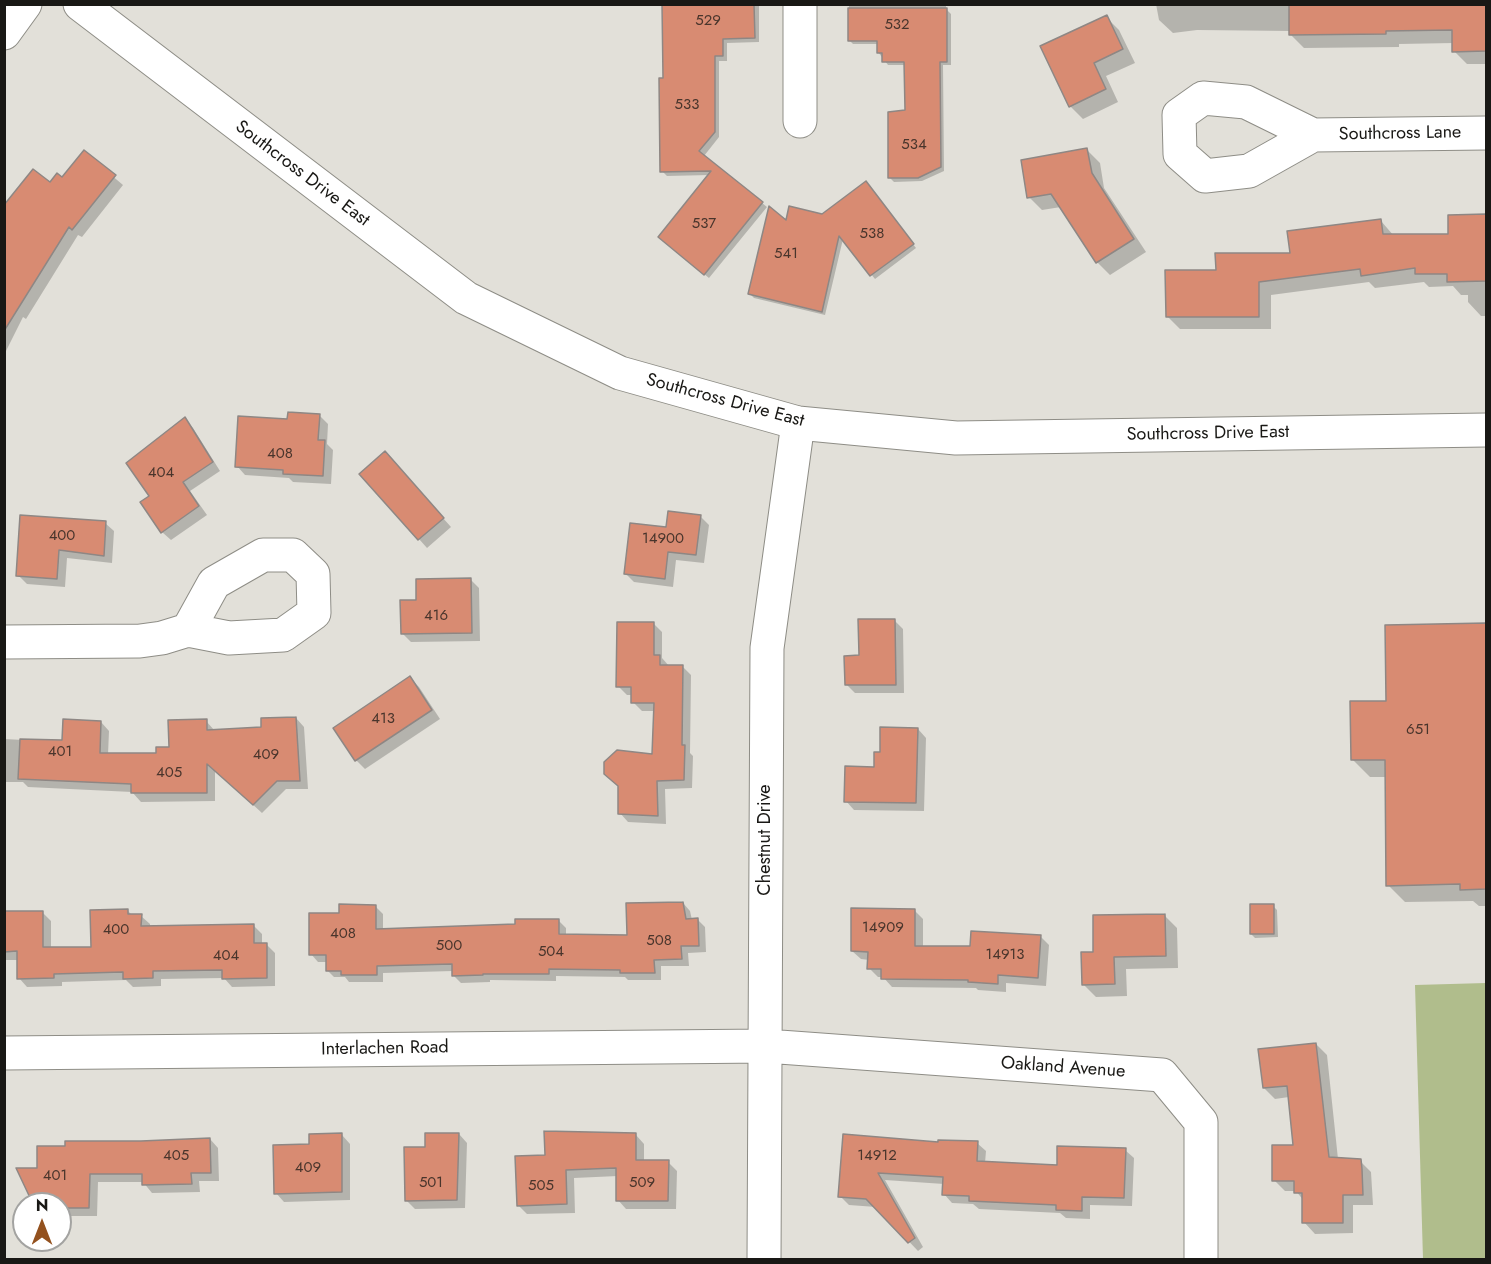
<!DOCTYPE html>
<html>
<head>
<meta charset="utf-8">
<style>
  body { margin:0 }
  #map { position:relative; width:1491px; height:1264px; overflow:hidden; background:#e2e0d9; font-family:Jost,sans-serif }
  canvas { display:block }
  .frame { position:absolute; inset:0; border:6px solid #191815; pointer-events:none }
  .north { position:absolute; left:12px; top:1192px; width:60px; height:60px; box-sizing:border-box; background:#fff; border:2px solid #a3a3a1; border-radius:50%; rotate:0deg; font-size:16px; font-weight:700; line-height:24px; text-align:center; color:#191815 }
  .north::after { content:''; display:block; margin:auto; width:21px; height:27px; background:#93511e; clip-path:polygon(50% 0,100% 100%,50% 72%,0 100%) }
</style>
</head>
<body>
<div id="map">
<canvas width="1491" height="1264"></canvas>
<div class="frame"></div>
<div class="north">N</div>
</div>
<script>
const g = document.querySelector('canvas').getContext('2d');
g.lineJoin = 'round';
function paint(path, color) { g.fillStyle = color; g.fill(path, 'evenodd'); }
const shape = rows => new Path2D(rows.map(r => 'M' + r).join(''));
function stroke(path, color, width, dash) { g.strokeStyle = color; g.lineWidth = width; g.lineCap = dash ? 'butt' : 'round'; g.setLineDash(dash || []); g.stroke(path); }
function label(font, color, halo, rows, align = 'center') {
  g.font = font + ' Jost,sans-serif'; g.lineWidth = 6; g.setLineDash([]); g.textBaseline = 'middle'; g.strokeStyle = halo; g.fillStyle = color; for (const [text, x, y, turn = 0] of rows) {
    g.save(); g.translate(x, y); g.rotate((+turn || 0) * Math.PI / 180); g.textAlign = isNaN(turn) ? turn : align; if (halo) g.strokeText(text, 0, 0); g.fillText(text, 0, 0); g.restore();
  }
}
const green = shape([
  [1486,983,1486,1259,1423,1259,1415,985]
]);
const shadow = shape([
  [664,4,759,4,759,42,727,43,727,61,719,61,719,137,704,156,767,207,709,278,665,242,710,175,667,176,662,171],
  [849,4,946,4,946,9,951,14,951,65,943,65,944,171,922,181,894,182,890,178,906,111,905,65,888,65,878,52,878,44,853,44,849,40],
  [1156,4,1486,4,1486,64,1467,64,1454,51,1454,43,1399,44,1399,47,1304,48,1291,35,1291,31,1197,30,1173,33,1159,20],
  [1106,17,1119,30,1135,63,1106,76,1118,102,1083,119,1070,106],
  [1087,150,1100,163,1104,188,1146,252,1110,275,1097,262,1061,207,1042,210,1029,197],
  [84,152,123,185,82,237,78,235,26,319,23,317,4,355,4,210,50,184,62,179],
  [869,187,916,248,875,279,843,239,825,315,754,298,750,294,786,222,822,216],
  [1449,216,1486,216,1486,316,1481,316,1468,302,1468,295,1461,295,1453,286,1429,287,1424,282,1375,288,1369,282,1271,295,1271,329,1180,329,1167,316,1217,271,1292,255,1381,221,1394,236,1449,236],
  [319,415,328,424,327,444,333,450,331,484,293,482,289,478,245,475,237,466,289,420],
  [185,419,193,428,220,471,190,491,207,515,171,540,162,532,151,496],
  [393,462,451,527,427,548,419,539],
  [700,516,709,525,704,563,676,560,673,587,634,582,625,573,668,529],
  [22,517,105,523,114,531,112,563,67,558,65,587,27,584,18,575],
  [470,579,479,588,480,641,411,642,402,633,418,601],
  [894,620,903,629,904,693,855,693,846,684,860,657],
  [653,623,662,632,662,658,669,666,682,666,691,675,690,753,693,756,692,788,665,789,666,824,628,822,620,813,654,755,655,711,642,711,633,702,633,695,627,695,618,686],
  [1486,625,1486,906,1479,906,1473,901,1405,902,1388,885,1386,777,1370,777,1352,759,1387,702,1386,626],
  [410,678,419,687,440,719,365,769,356,760],
  [296,718,304,727,308,789,286,789,262,813,215,770,215,801,141,802,132,792,28,787,23,782,4,782,4,739,63,742,101,722,109,731,108,755,158,755,170,748,206,721,215,731,263,729],
  [918,729,926,738,924,811,854,810,846,801,876,769,882,754],
  [683,903,690,911,692,920,698,920,705,927,706,952,688,953,689,966,661,966,661,980,628,980,625,977,556,976,556,981,490,980,490,982,461,983,454,976,453,971,383,973,383,982,349,982,345,977,334,977,327,970,327,962,318,962,311,954,340,914,376,907,383,914,383,930,516,925,559,921,566,928,566,935,628,936],
  [1273,906,1277,910,1278,937,1255,938,1251,934],
  [128,911,133,916,141,916,150,924,150,928,253,925,262,934,262,944,266,944,275,953,275,986,232,987,224,978,161,979,161,986,133,987,126,980,62,982,62,986,27,987,19,978,18,960,4,960,4,913,42,912,51,921,51,948,92,948],
  [915,911,923,919,923,947,972,947,1041,937,1049,945,1046,986,1006,983,1006,992,978,990,976,988,892,987,883,977,878,977,869,968,869,960,861,959,852,951],
  [1164,915,1177,928,1178,968,1126,969,1127,996,1096,997,1083,984,1095,953],
  [1316,1044,1327,1055,1338,1159,1360,1161,1371,1172,1373,1205,1353,1205,1353,1233,1315,1234,1304,1222,1304,1201,1296,1191,1285,1191,1274,1180,1295,1146,1289,1097,1275,1099,1264,1088],
  [459,1134,467,1143,465,1208,415,1209,406,1200],
  [342,1135,350,1144,350,1200,284,1202,276,1193,311,1146],
  [636,1135,644,1144,644,1161,668,1162,677,1171,676,1209,626,1209,618,1200,618,1176,574,1178,575,1213,527,1214,518,1205,546,1157],
  [845,1136,939,1144,977,1143,986,1151,985,1163,1058,1166,1125,1150,1134,1158,1132,1206,1090,1205,1090,1219,1066,1218,1060,1213,979,1209,973,1204,952,1203,944,1194,944,1184,885,1180,923,1247,918,1251,876,1207,849,1205,840,1196],
  [210,1139,218,1148,219,1181,199,1181,200,1192,152,1193,143,1182,98,1182,97,1216,60,1216,60,1204,35,1204,38,1169,66,1147]
]);
const building = shape([
  [662,4,754,4,755,38,723,39,723,56,715,56,715,132,699,151,763,202,704,275,658,237,711,171,660,172,659,78,663,78,662,4],
  [1289,4,1486,4,1486,51,1452,52,1452,30,1386,31,1386,34,1289,35,1289,4],
  [848,8,947,8,947,62,940,62,941,167,918,178,888,178,888,112,905,110,904,62,882,62,882,53,877,53,877,41,848,41,848,8],
  [1107,15,1123,49,1094,63,1106,89,1069,107,1040,46,1107,15],
  [1087,148,1092,173,1134,239,1096,263,1051,194,1027,198,1021,160,1087,148],
  [84,150,116,175,72,230,69,227,4,331,4,205,33,169,50,182,57,173,62,177,84,150],
  [866,181,914,244,870,276,839,236,822,312,748,294,769,206,786,220,789,206,822,214,866,181],
  [1486,214,1486,281,1447,282,1447,274,1415,274,1415,268,1361,276,1360,269,1259,282,1259,317,1166,317,1165,270,1216,270,1215,253,1290,253,1287,231,1381,219,1383,234,1448,234,1448,215,1486,214],
  [288,412,320,414,318,440,325,440,323,476,283,474,283,470,235,467,238,416,287,419,288,412],
  [185,417,213,462,183,482,199,506,161,533,140,502,149,496,126,463,185,417],
  [385,451,444,518,418,540,359,474,385,451],
  [668,511,701,515,696,555,668,552,665,579,624,574,630,523,666,527,668,511],
  [20,515,106,521,104,556,59,550,57,579,16,576,20,515],
  [471,578,472,633,401,634,400,600,416,600,416,579,471,578],
  [858,619,895,619,896,685,845,685,844,656,859,655,858,619],
  [617,622,654,622,654,655,660,655,660,665,683,665,682,745,685,745,684,780,657,781,658,816,618,814,618,786,604,774,604,762,617,750,652,754,654,703,631,703,631,687,616,687,617,622],
  [1486,623,1486,889,1460,890,1460,884,1386,886,1385,760,1351,760,1350,701,1386,701,1385,625,1486,623],
  [410,676,432,710,355,761,333,728,410,676],
  [296,717,300,781,277,781,253,805,207,764,207,793,131,793,131,784,18,779,20,739,62,740,63,719,101,721,100,753,156,753,156,747,169,747,168,720,207,719,207,730,261,727,261,718,296,717],
  [880,727,918,728,916,803,844,802,845,766,874,767,874,752,880,752,880,727],
  [683,902,686,919,698,918,699,946,681,946,682,959,654,960,655,973,620,973,620,970,549,969,549,974,483,974,483,975,452,976,452,964,377,966,377,975,341,975,341,971,326,971,326,955,309,955,309,913,339,913,339,904,376,905,376,929,515,924,515,919,559,919,559,934,627,935,626,903,683,902],
  [1250,904,1274,904,1274,934,1250,934,1250,904],
  [851,908,915,909,915,946,970,946,971,931,1041,935,1038,978,998,975,998,984,968,982,968,980,881,979,881,969,867,969,868,952,851,951,851,908],
  [128,909,128,914,142,914,141,926,254,924,254,943,267,943,267,978,222,979,222,970,153,971,153,978,123,979,123,972,54,974,54,978,17,979,17,951,4,952,4,911,43,911,43,947,91,947,90,910,128,909],
  [1165,914,1166,956,1114,957,1115,984,1082,985,1081,952,1093,952,1093,915,1165,914],
  [1316,1043,1329,1157,1361,1159,1362,1169,1363,1195,1343,1195,1343,1223,1302,1223,1302,1193,1294,1193,1294,1181,1272,1181,1272,1145,1293,1145,1287,1086,1263,1088,1258,1049,1316,1043],
  [544,1131,636,1133,636,1160,669,1160,668,1201,616,1201,616,1168,566,1170,567,1204,517,1206,515,1156,545,1155,544,1131],
  [342,1133,342,1192,274,1194,273,1145,309,1144,309,1134,342,1133],
  [425,1133,459,1133,457,1200,405,1201,404,1147,425,1147,425,1133],
  [843,1134,938,1142,938,1140,978,1141,977,1161,1057,1165,1057,1146,1126,1148,1124,1198,1082,1197,1082,1211,1056,1210,1056,1205,969,1201,969,1196,942,1195,943,1177,878,1173,915,1238,908,1243,866,1199,838,1197,843,1134],
  [210,1138,211,1173,191,1173,192,1184,142,1185,142,1174,90,1174,89,1208,60,1208,60,1204,33,1204,16,1168,37,1168,37,1146,65,1146,65,1141,141,1141,210,1138]
]);
const street = shape([
  [800,4,800,121],
  [1313,135,1249,171,1205,176,1180,154,1179,115,1203,98,1246,102,1313,135,1486,133],
  [4,642,140,641,162,638,188,630,229,638,283,635,314,613,313,574,293,555,263,555,214,583,188,630],
  [4,1053,766,1046,1162,1075,1201,1122,1201,1260],
  [764,1260,767,648,798,423]
]);
const secondary = shape([
  [80,4,466,298,620,373,798,423,956,438,1486,430],
  [4,33,25,4]
]);
const numberNames = [
  ["529",708,21],
  ["532",897,25],
  ["533",687,105],
  ["534",914,145],
  ["537",704,224],
  ["538",872,234],
  ["541",786,254],
  ["408",280,454],
  ["404",161,473],
  ["400",62,536],
  ["14900",663,539],
  ["416",436,616],
  ["413",383,719],
  ["651",1418,730],
  ["401",60,752],
  ["409",266,755],
  ["405",169,773],
  ["14909",883,928],
  ["400",116,930],
  ["408",343,934],
  ["508",659,941],
  ["500",449,946],
  ["504",551,952],
  ["14913",1005,955],
  ["404",226,956],
  ["405",176,1156],
  ["14912",877,1156],
  ["409",308,1168],
  ["401",55,1176],
  ["501",431,1183],
  ["509",642,1183],
  ["505",541,1186]
];
const streetNames = [
  ["Southcross Lane",1400,134,-1],
  ["Southcross Drive East",302,174,37],
  ["Southcross Drive East",725,401,15],
  ["Southcross Drive East",1208,434,-1],
  ["Chestnut Drive",766,840,-90],
  ["Interlachen Road",385,1049,-1],
  ["Oakland Avenue",1063,1068,4]
];
paint(green, '#b0bd8c');
paint(shadow, '#0003');
paint(building, '#d88b72');
stroke(building, '#8e8784', 1.5);
stroke(street, '#8e8d86', 35);
stroke(secondary, '#8e8d86', 35);
stroke(street, '#fff', 33);
stroke(secondary, '#fff', 33);
label('15px', '#49352c', null, numberNames);
label('18px', '#191815', '#fff', streetNames);
</script>
</body>
</html>
